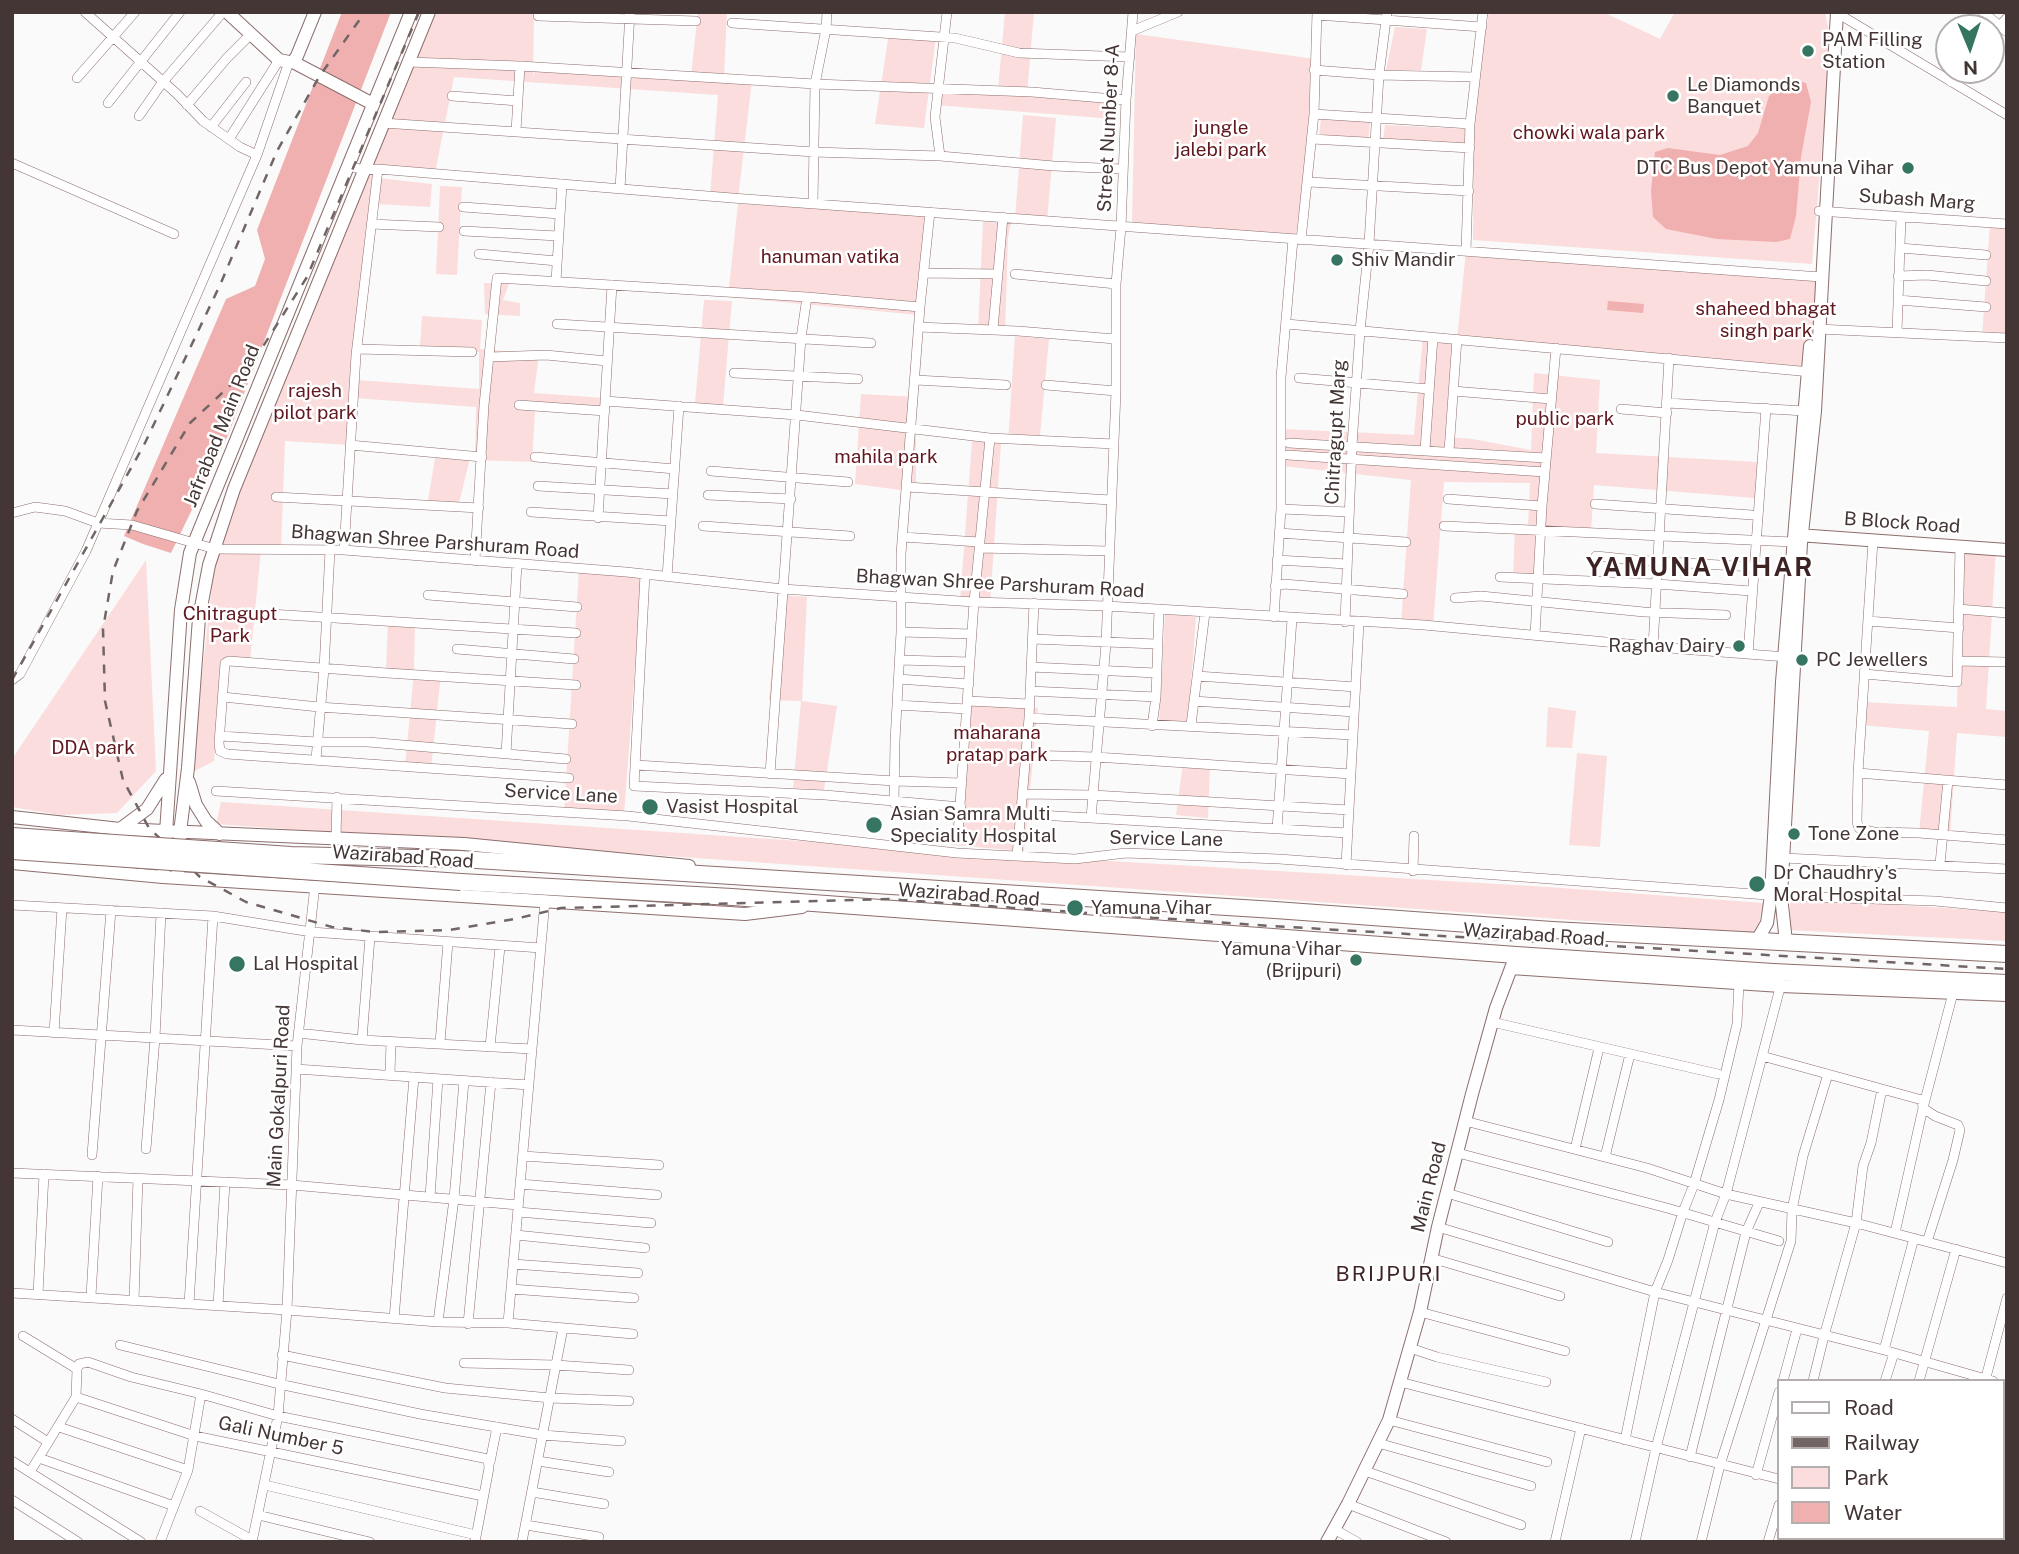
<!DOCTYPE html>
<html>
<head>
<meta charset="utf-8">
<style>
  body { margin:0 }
  #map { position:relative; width:2019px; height:1554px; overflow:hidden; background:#fafafa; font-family:"Public Sans",sans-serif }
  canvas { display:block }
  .frame { position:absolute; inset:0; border:14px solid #443635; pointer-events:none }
  .legend { position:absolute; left:1777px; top:1379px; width:228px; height:161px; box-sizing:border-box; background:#fff; border:2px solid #b4afae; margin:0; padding:9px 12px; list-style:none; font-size:21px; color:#443635 }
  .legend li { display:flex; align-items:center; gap:14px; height:35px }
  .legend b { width:35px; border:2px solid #b4afae }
  .north { position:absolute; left:1935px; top:14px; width:70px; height:70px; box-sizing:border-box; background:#fff; border:2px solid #b4afae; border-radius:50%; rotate:178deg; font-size:19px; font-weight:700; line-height:28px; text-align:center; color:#443635 }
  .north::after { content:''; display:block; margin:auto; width:24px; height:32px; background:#367562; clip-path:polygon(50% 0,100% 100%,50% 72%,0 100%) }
</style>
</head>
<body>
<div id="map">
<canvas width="2019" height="1554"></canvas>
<div class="frame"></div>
<ul class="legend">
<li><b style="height:9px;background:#fff"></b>Road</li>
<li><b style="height:9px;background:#716665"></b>Railway</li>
<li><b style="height:19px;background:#fadddc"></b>Park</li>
<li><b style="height:19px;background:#f0b0af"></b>Water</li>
</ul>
<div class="north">N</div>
</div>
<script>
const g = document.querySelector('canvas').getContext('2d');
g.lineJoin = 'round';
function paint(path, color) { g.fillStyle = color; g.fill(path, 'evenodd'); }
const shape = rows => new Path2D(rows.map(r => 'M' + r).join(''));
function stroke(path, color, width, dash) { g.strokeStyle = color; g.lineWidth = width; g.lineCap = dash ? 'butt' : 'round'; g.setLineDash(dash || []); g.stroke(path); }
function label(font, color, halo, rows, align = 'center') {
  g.font = font + ' "Public Sans",sans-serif'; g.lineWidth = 5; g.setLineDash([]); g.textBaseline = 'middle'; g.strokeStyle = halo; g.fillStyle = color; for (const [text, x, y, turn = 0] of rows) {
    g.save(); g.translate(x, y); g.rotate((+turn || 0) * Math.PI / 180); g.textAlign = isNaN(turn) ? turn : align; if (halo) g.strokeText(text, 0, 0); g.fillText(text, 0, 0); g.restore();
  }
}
const green = shape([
  [431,12,534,12,533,77,536,67,691,76,698,12,727,12,724,78,752,80,738,199,710,197,718,95,454,77,435,173,378,170,378,178,432,184,430,207,375,204,357,380,479,389,479,352,420,346,422,316,482,320,480,349,539,354,534,393,605,398,601,413,535,411,532,462,475,460,476,407,355,398,350,445,285,441,281,550,261,550,250,661,224,660,214,761,191,773,216,550],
  [1005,12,1034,12,1027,94,1116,99,1115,119,935,105,937,88,998,90],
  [1489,12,1603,12,1660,39,1675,12,1825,12,1831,42,1812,264,1473,240,1474,96],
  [1395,27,1427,29,1421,70,1386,70],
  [889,33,936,37,924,128,875,124],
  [1136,34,1315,59,1310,69,1310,129,1296,235,1132,224],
  [1023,115,1056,118,1047,221,1015,218],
  [1321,118,1370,122,1368,142,1319,137],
  [1385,125,1466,129,1464,147,1383,141],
  [440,186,462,187,457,275,436,274],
  [738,204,831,207,925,216,919,315,728,297],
  [983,222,1011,223,1008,237,1005,336,978,331],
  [1990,223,2007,224,2007,338,1982,337],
  [1466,251,1820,277,1817,371,1457,340,1447,437,1472,439,1531,450,1534,373,1600,380,1596,453,1758,462,1755,498,1594,485,1591,532,1539,529,1533,580,1513,578,1515,526,1528,527,1530,483,1444,482,1433,627,1401,624,1411,480,1282,466,1282,429,1414,435,1423,336,1457,339],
  [484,283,509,284,503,300,520,303,520,316,485,314],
  [704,300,732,301,723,405,695,404],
  [1015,336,1049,339,1039,446,1008,443],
  [861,394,916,397,916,492,855,484],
  [972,441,1001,443,990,604,960,601],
  [436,452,471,454,459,503,428,501],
  [1960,547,1996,549,1986,709,2007,711,2007,737,1957,733,1950,836,1919,833,1929,731,1861,725,1862,702,1957,707],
  [146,560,156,771,117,813,60,815,12,807,12,759],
  [579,568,642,573,624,815,564,812],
  [778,595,807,597,802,701,837,706,824,790,793,788,801,701,769,700],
  [1165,614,1196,617,1188,724,1159,724],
  [388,621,415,623,414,672,441,674,431,768,405,766,414,672,386,670],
  [964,699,1038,708,1024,851,951,845],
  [1548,707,1576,711,1572,748,1546,747],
  [1577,753,1607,756,1600,847,1569,845],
  [1183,763,1210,766,1208,818,1176,815],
  [221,802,1008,855,1548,887,1763,903,1757,933,216,824],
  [1791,898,2007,912,2007,941,1787,930]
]);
const water = shape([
  [342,12,391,12,228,435,171,553,143,544,124,536,226,299,255,286,265,259,257,230],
  [1790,79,1806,83,1811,102,1801,157,1796,216,1790,239,1776,242,1717,239,1666,229,1653,217,1651,191,1655,152,1668,148,1720,155,1748,146,1758,133,1769,96],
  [1608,301,1644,304,1643,313,1607,310]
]);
const street = shape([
  [85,12,177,94,203,121,240,147,257,155],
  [1983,12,2007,32],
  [1837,13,2007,115],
  [1317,15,1482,27],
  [538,16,696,21],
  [732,23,955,38,1019,53,1130,57],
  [1132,31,1178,12],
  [1991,35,2007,18],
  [409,62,520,66,815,84,1032,92,1126,100],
  [1314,70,1379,75,1475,77],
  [77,78,135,12],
  [1951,82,1961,70],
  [452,96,518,101],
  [108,103,180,12],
  [187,105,227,58,250,35],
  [1314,114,1470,124,1483,12],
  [139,116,162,83,223,12],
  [383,123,814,152,940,156,1054,166,1122,169],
  [211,127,246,82],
  [516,131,520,66],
  [229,139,279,60],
  [1312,139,1470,148],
  [940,156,935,117,947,12],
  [12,163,174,234],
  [348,166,364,170,378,169,732,198,1821,277],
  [1309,182,1469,191],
  [620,189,630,12],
  [813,203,815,84,826,29,827,12],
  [463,207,560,214],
  [1819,211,2007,224],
  [371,224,439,227],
  [464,231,558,236],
  [1301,240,1314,114,1317,12],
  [1900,248,1986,255],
  [1466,251,1470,124],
  [479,254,557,261],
  [924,273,998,274],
  [1015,274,1116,284],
  [1898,276,1927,275,1986,281],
  [556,281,562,184],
  [1898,300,1986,307],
  [557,324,871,343],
  [1287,324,1811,372],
  [918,327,1018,331,1115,339],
  [993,329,1003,217],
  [1818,329,2007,338],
  [1897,332,1901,217],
  [357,349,472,352],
  [490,357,546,355,607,361],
  [734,373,858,379],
  [1299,378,1429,389],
  [916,380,1006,385],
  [1046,385,1116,391],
  [1453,391,1551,399],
  [605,401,797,415,990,438,1114,444],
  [1667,403,1805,411],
  [519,405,605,411],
  [1621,409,1667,413],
  [1289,443,1546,458],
  [350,445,482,457],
  [1425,450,1433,337],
  [1449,451,1457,339],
  [1288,455,1545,472],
  [535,457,675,469],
  [711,471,848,482],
  [538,486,673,494],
  [907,487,1110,500],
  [708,495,791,499],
  [276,497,479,508],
  [1448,499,1542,506,1535,635],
  [1595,504,1752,515],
  [1542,506,1556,348],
  [1281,509,1349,512],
  [531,512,671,521],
  [12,513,35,507,65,511,98,523,132,525,215,549,344,550,626,572,783,589,974,602,1107,606,1424,625,1681,649,1787,657],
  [598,518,612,285],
  [703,526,850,536],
  [1444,526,1793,542],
  [1279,533,1406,542],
  [903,537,979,542],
  [1873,541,1858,773,1857,822,1859,828,1874,832,1919,833,2007,840],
  [979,548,1109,551],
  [344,550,356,355,378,169],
  [1596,556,1636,560,1753,567],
  [1277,560,1347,564],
  [475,561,484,405,497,278,807,297,920,307],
  [645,574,634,786,825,795,961,807],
  [667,577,679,406],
  [1500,577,1657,584,1751,591],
  [1275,586,1284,584,1403,594],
  [428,595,577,607],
  [1455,598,1481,596,1644,612,1726,615],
  [1958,609,2007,613],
  [254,613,576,633],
  [1274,617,1281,509,1281,377,1293,239],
  [1868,621,1959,628],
  [1345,622,1352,445,1360,331,1369,244,1379,75,1387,12],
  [901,632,972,634],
  [1032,639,1156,644],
  [1653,647,1669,358],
  [457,649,574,659],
  [1748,654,1766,408],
  [899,660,970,662],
  [1958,661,2007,662],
  [1031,667,1156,673],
  [1864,674,1957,682,1960,547],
  [1197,676,1356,687],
  [898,679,969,684],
  [12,680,20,674,86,551,257,155,289,62],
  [1030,691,1156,697],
  [223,697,319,707,572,724],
  [968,701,1029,704],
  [1194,701,1354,712],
  [897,705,967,709],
  [1029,718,1353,735],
  [1191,725,1205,613],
  [1152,726,1156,697,1159,609],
  [220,736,317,742,368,742,566,759],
  [506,754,517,564],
  [1026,755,1096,757,1351,774],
  [316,759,324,669,330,550],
  [636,765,895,781,962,783],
  [1858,773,2007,785],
  [770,774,801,338,807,297],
  [569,778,227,754,220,751,219,743,225,663,229,661,387,673,576,685],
  [216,791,628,816,957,853,1075,859,1126,853,1279,859,1781,896,1935,901,2007,908],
  [1023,794,1093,795,1349,810],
  [894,803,895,741,901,632,901,554,920,307,930,212],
  [1022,814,1348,833],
  [1091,818,1106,644,1116,391,1116,284,1121,227,1126,100,1133,12],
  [1277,829,1292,619],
  [958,834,974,602,990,438],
  [336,839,337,797],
  [1017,856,1029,718,1034,603],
  [1784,858,2007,869],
  [1940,864,1948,780],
  [1346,865,1359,623],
  [1413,871,1414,836],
  [12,905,213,916,311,932,541,948],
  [1492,1022,1718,1074],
  [12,1030,297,1046],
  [54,1033,62,908],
  [298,1033,362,1040,532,1049],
  [362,1040,370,937],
  [440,1043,448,942],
  [490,1047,500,947],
  [1762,1056,1922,1100,1923,1108,1935,1116,1958,1125,1960,1130,1953,1160,1927,1242],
  [296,1069,529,1085],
  [390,1075,391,1041],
  [1465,1121,1647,1168,1726,1194,1856,1223,2007,1263],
  [146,1149,155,1038,161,913],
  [1575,1149,1599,1048],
  [1458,1153,1667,1208,1779,1241],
  [92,1155,111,910],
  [523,1156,659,1165],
  [1605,1157,1630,1054],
  [12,1173,292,1185,518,1205],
  [520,1184,657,1195],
  [1447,1193,1608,1242],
  [430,1197,438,1079],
  [518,1212,651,1223],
  [1438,1227,1655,1292,1884,1350,1993,1381],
  [1895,1233,1923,1108,1953,993],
  [516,1235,645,1248],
  [1431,1258,1560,1296],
  [513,1264,638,1273],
  [511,1289,634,1298],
  [12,1293,287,1310,438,1322,508,1323,633,1334],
  [38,1294,44,1174],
  [91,1296,98,1176],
  [134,1301,138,1178],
  [189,1304,213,916],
  [218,1306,225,1182],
  [1420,1312,1565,1351],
  [394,1319,414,1077],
  [438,1322,454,1199,464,1081],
  [508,1323,545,900],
  [468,1324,491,1082],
  [23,1336,77,1369],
  [120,1345,279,1384,420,1414,543,1435,621,1441],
  [1410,1348,1437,1357,1546,1382],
  [1884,1350,1914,1238],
  [282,1355,445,1388,550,1398,629,1401],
  [464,1363,556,1365,629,1370],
  [1783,1381,1797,1329],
  [1813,1381,1824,1336,1856,1223,1863,1166,1871,1143,1882,1089],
  [1885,1381,1894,1353],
  [1919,1381,1956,1249],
  [1985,1381,2007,1298],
  [1400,1382,1779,1479],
  [2003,1384,2007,1385],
  [76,1397,195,1436,483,1496],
  [12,1419,48,1442],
  [1389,1420,1547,1462],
  [59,1427,188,1470],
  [1625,1440,1655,1292,1668,1260,1683,1212,1694,1184,1719,1100,1737,1024,1739,983],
  [1378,1443,1531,1486],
  [2003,1454,2007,1439],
  [1690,1457,1746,1232,1759,1203],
  [39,1458,174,1506],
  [12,1461,141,1542],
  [538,1461,609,1472],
  [490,1462,497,1427],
  [1365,1471,1521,1525],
  [30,1472,76,1397,77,1369,79,1364,88,1362,131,1377,201,1394,278,1416,488,1459,489,1468,475,1542],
  [1756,1475,1779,1392],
  [265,1485,476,1535],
  [532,1492,604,1504],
  [12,1500,78,1542],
  [1348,1504,1446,1542],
  [200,1511,252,1540],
  [258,1515,370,1542],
  [526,1525,599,1537],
  [1334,1529,1357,1542],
  [160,1542,188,1470,201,1394],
  [252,1542,278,1416,287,1310,297,1046,315,885],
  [522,1542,563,1328],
  [1555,1542,1581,1428],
  [1635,1542,1656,1448,1715,1222,1726,1194,1781,984],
  [1701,1542,1720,1465,1791,1241,1792,1210,1803,1156,1828,1074],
  [1768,1542,1779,1505],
  [1878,1542,1879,1538],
  [1913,1542,1914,1538],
  [1948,1542,1949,1538],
  [1982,1542,1983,1538]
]);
const secondary = shape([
  [227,12,279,60,289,62,293,62,297,56,315,12],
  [293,62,373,104],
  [1798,535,2007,550],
  [189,782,196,805,206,821,220,834],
  [12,817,120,829,464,844,689,866],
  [120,829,147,809,166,779],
  [12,863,163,877,745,914,802,907],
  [163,877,181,610,190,553,411,12],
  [178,877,180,832,188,768,199,618,209,565,234,489,429,12],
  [1756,942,1767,923,1771,895,1782,682,1810,346],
  [1786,942,1781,896,1801,543,1815,411,1837,12],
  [1511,968,1781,986,2007,995],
  [1327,1542,1348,1504,1389,1420,1420,1312,1438,1227,1472,1094,1496,1008,1516,955]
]);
const highway = shape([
  [460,859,1275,910,1552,930,2007,954],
  [461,882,732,897,1516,955,1773,972,2007,983]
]);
const rail = shape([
  [419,12,307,277,250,367,190,423,137,511,113,571,103,629,105,701,123,780,149,828,200,877,246,902,332,927,375,932,450,930,515,919,561,908,889,899,1271,926,2007,969],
  [12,680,144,445,220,285,277,151,319,77,365,12]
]);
const highwayBridge = shape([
  [12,836,291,855,460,859],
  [12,851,461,882]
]);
const markers = [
  [1808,51,7,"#367562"],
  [1673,96,7,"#367562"],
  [1908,168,7,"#367562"],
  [1337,260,7,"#367562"],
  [1739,646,7,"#367562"],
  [1802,660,7,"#367562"],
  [650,807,9,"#367562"],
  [874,825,9,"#367562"],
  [1794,834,7,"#367562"],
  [1757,884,9,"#367562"],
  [1075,908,9,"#367562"],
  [1356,960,7,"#367562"],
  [237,964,9,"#367562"]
];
const poiNames = [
  ["PAM Filling",1822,40],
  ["Station",1822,62],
  ["Le Diamonds",1687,85],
  ["Banquet",1687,107],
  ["DTC Bus Depot Yamuna Vihar",1894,168,"right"],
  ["Shiv Mandir",1351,260],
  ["Raghav Dairy",1725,646,"right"],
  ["PC Jewellers",1816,660],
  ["Vasist Hospital",666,807],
  ["Asian Samra Multi",890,814],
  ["Speciality Hospital",890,836],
  ["Tone Zone",1808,834],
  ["Dr Chaudhry's",1773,873],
  ["Moral Hospital",1773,895],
  ["Yamuna Vihar",1091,908],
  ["Yamuna Vihar",1342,949,"right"],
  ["(Brijpuri)",1342,971,"right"],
  ["Lal Hospital",253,964]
];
const streetNames = [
  ["Street Number 8-A",1109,128,-87],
  ["Subash Marg",1917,200,4],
  ["Jafrabad Main Road",222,426,-68],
  ["Chitragupt Marg",1336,432,-87],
  ["B Block Road",1902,523,4],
  ["Bhagwan Shree Parshuram Road",435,542,4],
  ["Bhagwan Shree Parshuram Road",1000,584,3],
  ["Service Lane",561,794,3],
  ["Service Lane",1166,839,1],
  ["Wazirabad Road",403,857,4],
  ["Wazirabad Road",969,895,4],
  ["Wazirabad Road",1534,935,4],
  ["Main Gokalpuri Road",279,1096,-87],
  ["Main Road",1429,1187,-76],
  ["Gali Number 5",281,1436,12]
];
const parkNames = [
  ["jungle",1221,128],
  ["jalebi park",1221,150],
  ["chowki wala park",1589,133],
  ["hanuman vatika",830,257],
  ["shaheed bhagat",1766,309],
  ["singh park",1766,331],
  ["rajesh",315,391],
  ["pilot park",315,413],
  ["public park",1565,419],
  ["mahila park",886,457],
  ["Chitragupt",230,614],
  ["Park",230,636],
  ["maharana",997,733],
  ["pratap park",997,755],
  ["DDA park",93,748]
];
const neighbourhoodNames = [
  ["BRIJPURI",1389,1275]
];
const districtNames = [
  ["YAMUNA VIHAR",1700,568]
];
paint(green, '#fadddc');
paint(water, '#f0b0af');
stroke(street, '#8d6e6d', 10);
stroke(secondary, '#8d6e6d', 14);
stroke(highway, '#8d6e6d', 18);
stroke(street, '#fff', 9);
stroke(secondary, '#fff', 12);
stroke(highway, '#fff', 16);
stroke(rail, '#716665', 2.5, [9, 9]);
stroke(highwayBridge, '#8d6e6d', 18, []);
stroke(highwayBridge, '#fff', 16);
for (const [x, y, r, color] of markers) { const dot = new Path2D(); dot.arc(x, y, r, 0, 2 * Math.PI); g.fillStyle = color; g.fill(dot); stroke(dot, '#fff', 2.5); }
label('19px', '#443635', '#fff', poiNames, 'left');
label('19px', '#443635', '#fff', streetNames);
label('19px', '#61171e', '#fff', parkNames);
g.letterSpacing = '2px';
label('21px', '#3d2323', '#fff', neighbourhoodNames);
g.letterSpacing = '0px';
g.letterSpacing = '2px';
label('bold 26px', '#3d2323', '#fff', districtNames);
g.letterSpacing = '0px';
</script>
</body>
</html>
